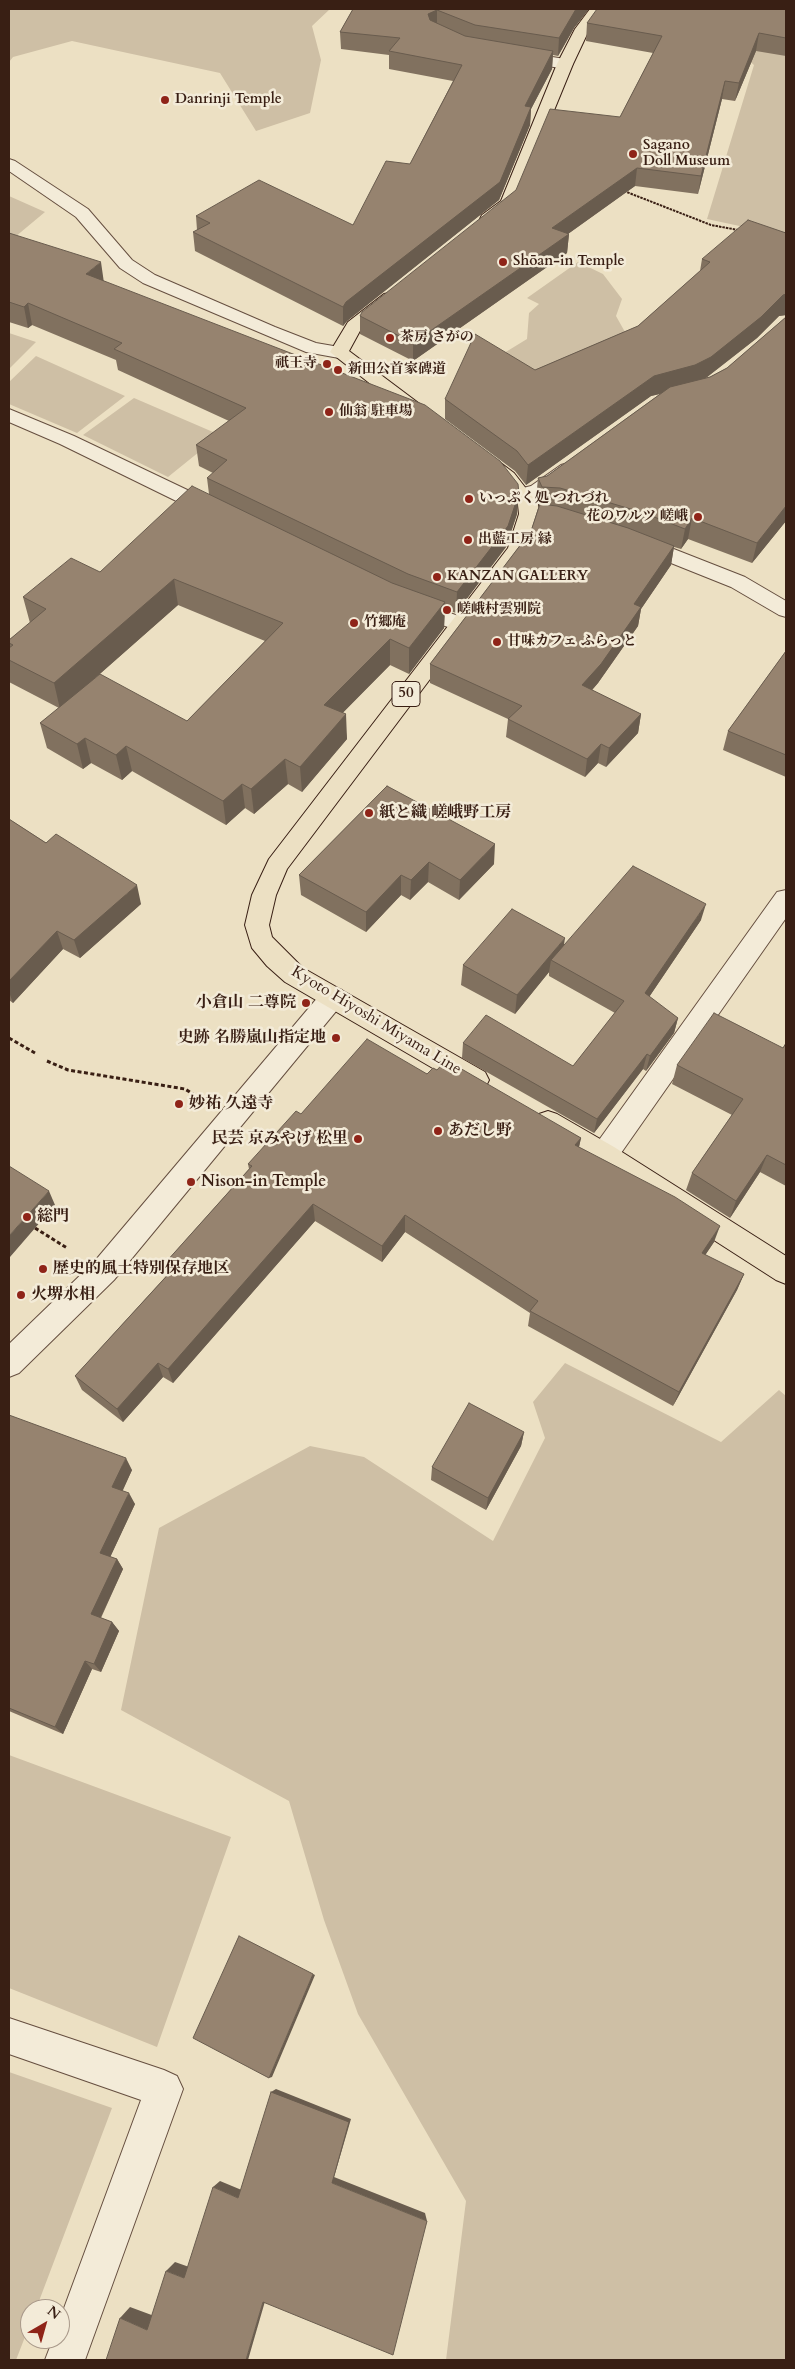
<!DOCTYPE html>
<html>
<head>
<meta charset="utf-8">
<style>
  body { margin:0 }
  #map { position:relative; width:795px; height:2369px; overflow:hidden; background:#ece0c3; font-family:Cardo,serif }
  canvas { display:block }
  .frame { position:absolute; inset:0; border:10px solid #391f14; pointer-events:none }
  .north { position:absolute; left:20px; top:2299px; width:50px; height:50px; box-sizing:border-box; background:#f3ebd8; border:1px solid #a9998a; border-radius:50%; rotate:38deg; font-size:14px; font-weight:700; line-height:20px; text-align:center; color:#391f14 }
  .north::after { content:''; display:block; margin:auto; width:18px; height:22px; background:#8f2418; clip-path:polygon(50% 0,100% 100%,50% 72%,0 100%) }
</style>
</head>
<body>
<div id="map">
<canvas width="795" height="2369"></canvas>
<div class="frame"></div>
<div class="north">N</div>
</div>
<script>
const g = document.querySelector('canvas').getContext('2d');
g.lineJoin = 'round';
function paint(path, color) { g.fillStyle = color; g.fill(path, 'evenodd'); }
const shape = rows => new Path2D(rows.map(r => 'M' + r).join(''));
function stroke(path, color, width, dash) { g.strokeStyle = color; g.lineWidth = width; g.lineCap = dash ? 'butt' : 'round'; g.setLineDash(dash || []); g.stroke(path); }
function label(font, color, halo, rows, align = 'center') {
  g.font = font + ' Cardo,"Noto Serif JP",serif'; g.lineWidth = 5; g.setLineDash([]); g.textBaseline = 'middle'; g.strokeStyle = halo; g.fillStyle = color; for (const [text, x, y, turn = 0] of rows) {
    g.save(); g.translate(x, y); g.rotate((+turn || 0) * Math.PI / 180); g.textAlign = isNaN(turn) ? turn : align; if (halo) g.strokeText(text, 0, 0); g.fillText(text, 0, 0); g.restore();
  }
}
const green = shape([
  [9,9,330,9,312,26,321,60,310,113,256,131,220,73,72,41,13,57,9,62],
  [772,9,786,13,786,236,707,219,754,65,717,34],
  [9,196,45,212,9,242],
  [578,262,603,274,622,299,616,316,625,332,524,389,491,361,527,339,529,313,539,304,527,298],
  [9,333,36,342,9,369],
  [36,356,125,396,77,433,9,404,9,382],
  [134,398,220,435,168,477,83,435],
  [565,1363,721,1442,779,1390,786,1396,786,2360,446,2360,466,2201,358,2014,324,1920,289,1801,121,1710,159,1528,310,1446,364,1457,493,1541,545,1438,533,1402],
  [9,1755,231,1837,157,2047,9,1988],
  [9,2072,112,2108,36,2309,30,2309,30,2324,16,2360,9,2360]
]);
const pathFar1 = shape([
  [624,191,711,225,738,230]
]);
const path = shape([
  [9,1038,35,1053],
  [47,1061,68,1070,185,1089,198,1097],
  [35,1228,67,1248]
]);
const minor = shape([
  [514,51,565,59,573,64,565,69,509,59,506,56,514,51],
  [9,159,15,161,88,209,132,260,155,275,275,327,316,343,345,348,348,352,345,356,339,358,306,352,143,283,120,268,76,217,9,171,9,159],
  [9,409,74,436,223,507,226,512,223,517,216,518,209,517,60,444,9,422,9,409],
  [568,463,575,465,578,469,575,473,544,495,522,500,515,498,512,494,515,490,531,486,561,465,568,463],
  [638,535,745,577,786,601,786,617,779,615,731,587,631,547,628,542,631,537,638,535],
  [410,599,467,619,470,624,467,629,459,631,403,611,399,606,403,601,410,599],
  [786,890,786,918,614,1163,604,1167,594,1163,590,1155,594,1147,777,892,786,890],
  [333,987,342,990,346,997,342,1004,114,1280,19,1373,9,1377,9,1344,94,1262,324,990,333,987],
  [9,2018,164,2070,177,2076,183,2089,85,2360,45,2360,53,2339,60,2339,60,2319,141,2100,9,2054,9,2018]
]);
const major = shape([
  [590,9,604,9,589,30,573,64,516,203,494,223,482,223,480,219,482,215,501,201,557,64,575,29,590,9],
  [390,293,396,294,399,298,396,302,361,329,349,351,429,411,432,415,429,419,422,421,415,419,330,352,348,322,384,294,390,293],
  [491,459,498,461,514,473,538,504,539,514,528,549,287,869,276,895,269,925,272,937,303,968,485,1072,489,1080,485,1088,476,1091,467,1088,285,982,267,966,252,948,245,925,252,895,269,859,508,548,519,514,518,505,500,481,481,465,484,461,491,459],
  [548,1111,557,1114,614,1147,786,1256,786,1284,776,1280,594,1163,539,1130,535,1122,539,1114,548,1111]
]);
const wall = shape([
  [353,9,589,9,574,28,558,56,553,55,552,69,531,109,530,125,499,200,347,321,343,326,195,251,193,232,197,230,196,216,353,225,410,164,453,81,389,69,389,55,341,49,340,32],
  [786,9,786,56,756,51,735,101,722,99,698,194,635,186,568,234,569,234,567,253,413,361,360,334,360,316,620,117,653,53,586,41,587,23],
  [9,233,104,281,517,514,506,547,456,613,445,609,444,628,409,674,390,665,343,712,347,739,302,792,288,784,254,814,245,808,226,825,132,771,122,780,91,763,83,769,47,748,40,723,59,708,9,682,9,640,30,623,23,597,100,572,209,494,207,478,213,473,199,466,196,445,229,421,118,370,116,360,32,325,28,328,9,322],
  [178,605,265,641,187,721,93,680],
  [786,233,786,315,779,316,757,338,706,378,710,377,727,368,786,317,786,521,752,563,688,539,681,549,674,547,671,565,641,609,638,626,598,683,592,690,641,714,638,733,606,767,598,763,585,777,506,737,508,719,430,683,430,664,531,531,539,505,536,499,538,478,547,476,660,394,651,396,526,485,515,471,445,419,445,399,535,370,638,326,700,271,702,259],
  [786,651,786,777,723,750,728,731],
  [387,786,494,864,459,900,428,882,410,900,401,895,366,932,301,895,299,875],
  [9,819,141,904,80,958,63,949,13,1003,9,1000],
  [701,920,649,997,678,1018,674,1033,646,1071,643,1069,594,1133,462,1058,463,1043,573,1066,615,1013,549,976,549,972,515,1014,461,985,463,965],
  [786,1043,786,1186,760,1172,730,1218,686,1190,692,1173,732,1115,672,1084,677,1065,783,1048],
  [437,1070,581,1138,579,1147,714,1242,705,1255,744,1274,737,1290,673,1406,528,1326,530,1313,405,1232,382,1262,315,1221,173,1383,163,1377,123,1422,82,1390,75,1376,169,1273,166,1262,249,1169,248,1164,301,1114],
  [9,1415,132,1470,122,1491,135,1504,110,1557,117,1559,123,1569,101,1618,112,1622,119,1631,101,1672,92,1669,63,1734,9,1711],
  [524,1432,521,1446,486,1510,431,1480,432,1467]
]);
const shadedWall = shape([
  [576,9,589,9,574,28,558,56,559,38],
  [437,10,437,27,428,31,428,14],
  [759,33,756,51,735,101,739,83],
  [553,51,552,69,531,109,530,125,499,200,347,321,343,326,343,307,346,302,525,106],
  [725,81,722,99,698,194,701,176],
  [637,168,635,186,551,246,552,228],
  [569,234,567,253,413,361,413,343],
  [101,262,104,283,86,274],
  [786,294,786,315,779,316,757,338,707,377,691,386,651,396,526,485,528,465,654,376,783,295],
  [28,303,32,325,28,328,24,307],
  [519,493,517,514,506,547,456,613,457,592],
  [786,506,786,521,752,563,757,543],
  [692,518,688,539,681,549,685,529],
  [674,546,671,565,641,609,638,626,598,683,580,704,582,685,634,604],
  [174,579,178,605,60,709,54,683],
  [445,602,444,628,409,674,409,648],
  [390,639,390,665,326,730,324,705],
  [346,714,347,739,302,792,300,767],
  [641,714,638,733,606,767,609,748],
  [85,738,91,763,83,769,77,744],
  [601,744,598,763,585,777,587,759],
  [126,746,132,771,122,780,116,755],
  [285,759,288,784,254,814,251,789],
  [242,784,245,808,226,825,223,801],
  [495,844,494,864,459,900,460,880],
  [429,862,428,882,410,900,411,880],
  [401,875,401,895,366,932,366,912],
  [137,885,141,904,80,958,74,940],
  [706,904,701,920,641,1009,645,993],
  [57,931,63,949,13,1003,9,992,9,981],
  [565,938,562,958,551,960,549,972,515,1014,517,995],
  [678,1018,674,1033,646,1071,650,1056],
  [647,1054,643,1069,594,1133,597,1119],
  [581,1138,577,1155,575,1145],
  [767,1155,760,1172,730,1218,736,1201],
  [49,1191,55,1205,10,1257,9,1254,9,1236],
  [313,1204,315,1221,173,1383,168,1369],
  [405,1215,405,1232,382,1262,382,1246],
  [720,1226,714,1242,696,1269,702,1253],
  [744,1274,737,1290,673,1406,679,1392],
  [158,1363,163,1377,123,1422,117,1409],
  [524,1432,521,1446,486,1510,488,1498],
  [126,1458,132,1470,119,1499,112,1487],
  [129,1493,135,1504,107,1564,100,1553],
  [117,1559,123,1569,98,1623,91,1614],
  [112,1622,119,1631,101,1672,94,1664],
  [85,1661,92,1669,63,1734,55,1727],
  [313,1974,315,1975,272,2077,269,2078],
  [276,2089,351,2119,334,2177,425,2213,427,2221,332,2183,271,2092],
  [220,2181,244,2191,238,2198,213,2187],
  [175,2262,192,2268,184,2278,166,2271],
  [268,2291,248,2360,246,2360,263,2302],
  [130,2307,157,2317,147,2330,120,2318]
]);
const building = shape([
  [353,9,576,9,559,38,475,25,437,10,428,14,430,20,465,36,553,51,525,106,531,107,500,182,346,302,343,307,193,232,210,223,196,216,259,180,353,225,386,161,410,164,462,65,389,51,400,38,340,32,353,9],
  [597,9,786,9,786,38,759,33,739,83,725,81,701,176,637,168,552,228,569,234,413,343,360,316,362,312,516,190,550,109,620,117,662,36,587,23,597,9],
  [748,220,786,233,786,294,783,295,761,317,711,357,695,365,654,376,528,465,517,451,445,399,475,334,535,370,638,326,710,262,702,259,748,220],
  [9,233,101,262,86,274,425,405,500,461,518,484,519,493,508,526,457,592,408,574,207,478,227,460,196,445,246,408,114,349,122,343,28,303,24,307,9,302,9,233],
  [786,317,786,506,757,543,692,518,685,529,644,513,560,488,542,487,538,478,547,476,670,387,710,377,727,368,786,317],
  [192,486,392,583,445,602,409,648,390,639,324,705,346,714,300,767,285,759,251,789,242,784,223,801,126,746,116,755,85,738,77,744,40,723,100,674,187,721,283,623,174,579,54,683,9,660,9,648,13,645,9,643,9,640,46,609,23,597,71,558,100,572,192,486],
  [540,504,557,506,628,528,674,546,634,604,641,607,601,664,582,685,641,714,609,748,601,744,587,759,508,719,522,706,430,664,531,531,540,504],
  [786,651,786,755,728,731,786,651],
  [387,786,495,844,460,880,429,862,411,880,401,875,366,912,299,875,387,786],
  [9,819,46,843,56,834,137,885,74,940,57,931,9,981,9,819],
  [633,866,706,904,645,993,678,1018,650,1056,647,1054,597,1119,463,1043,486,1015,573,1066,624,1001,551,960,633,866],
  [512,909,565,938,517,995,463,965,512,909],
  [714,1013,783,1048,786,1043,786,1165,767,1155,736,1201,692,1173,743,1099,677,1065,714,1013],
  [367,1039,427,1074,433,1068,437,1070,446,1060,581,1138,575,1145,675,1197,720,1226,702,1253,744,1274,679,1392,530,1311,538,1301,405,1215,382,1246,313,1204,168,1369,158,1363,117,1409,75,1376,174,1268,166,1262,252,1166,248,1164,296,1111,301,1114,367,1039],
  [9,1166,49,1191,9,1236,9,1166],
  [469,1403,524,1432,488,1498,432,1467,469,1403],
  [9,1415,126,1458,112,1487,129,1493,100,1553,117,1559,91,1614,112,1622,94,1664,85,1661,55,1727,9,1708,9,1415],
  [239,1936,313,1974,269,2078,193,2038,239,1936],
  [271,2092,349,2122,332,2183,427,2221,393,2355,263,2302,246,2360,106,2360,120,2318,147,2330,166,2271,184,2278,213,2187,238,2198,271,2092]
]);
const markers = [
  [165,100,5,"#8f2418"],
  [633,154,5,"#8f2418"],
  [503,262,5,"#8f2418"],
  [390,338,5,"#8f2418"],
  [327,364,5,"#8f2418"],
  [338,370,5,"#8f2418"],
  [329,412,5,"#8f2418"],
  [469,499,5,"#8f2418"],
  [698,517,5,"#8f2418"],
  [468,540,5,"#8f2418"],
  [437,577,5,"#8f2418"],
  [447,610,5,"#8f2418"],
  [354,623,5,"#8f2418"],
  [497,642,5,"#8f2418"],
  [369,813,5,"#8f2418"],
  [306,1003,5,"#8f2418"],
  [336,1038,5,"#8f2418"],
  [179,1104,5,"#8f2418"],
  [438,1131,5,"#8f2418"],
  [358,1139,5,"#8f2418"],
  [191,1182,5,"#8f2418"],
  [27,1217,5,"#8f2418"],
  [43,1269,5,"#8f2418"],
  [21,1295,5,"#8f2418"]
];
const farPoinames = [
  ["Danrinji Temple",175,100],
  ["Sagano",643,146],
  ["Doll Museum",643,162],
  ["Shōan-in Temple",513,262],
  ["茶房 さがの",400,338],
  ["祇王寺",317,364,"right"],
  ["新田公首家碑道",348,370],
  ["仙翁 駐車場",339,412],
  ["いっぷく処 つれづれ",479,499],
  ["花のワルツ 嵯峨",688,517,"right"],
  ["出藍工房 縁",478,540],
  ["KANZAN GALLERY",447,577],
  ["嵯峨村雲別院",457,610],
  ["竹郷庵",364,623],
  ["甘味カフェ ふらっと",507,642]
];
const shields = [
  [406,694,28]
];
const shieldNames = [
  ["50",406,694]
];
const poiNames = [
  ["紙と織 嵯峨野工房",379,813],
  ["小倉山 二尊院",296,1003,"right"],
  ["史跡 名勝嵐山指定地",326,1038,"right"],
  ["妙祐 久遠寺",189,1104],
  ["あだし野",448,1131],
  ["民芸 京みやげ 松里",348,1139,"right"],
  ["Nison-in Temple",201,1182],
  ["総門",37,1217],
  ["歴史的風土特別保存地区",53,1269],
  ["火堺水相",31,1295]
];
const streetNames = [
  ["Kyoto Hiyoshi Miyama Line",376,1021,31]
];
paint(green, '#cebfa5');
stroke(minor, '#664f40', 2);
stroke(major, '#391f14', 2);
stroke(pathFar1, '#391f14', 2, [2.5, 1]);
stroke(path, '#391f14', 3, [4, 2.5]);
paint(minor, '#f3ebd8');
paint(major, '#ece0c3');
paint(wall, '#81715f');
paint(shadedWall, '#695c4e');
paint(building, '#96836f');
stroke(building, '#695c4e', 1);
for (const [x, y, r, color] of markers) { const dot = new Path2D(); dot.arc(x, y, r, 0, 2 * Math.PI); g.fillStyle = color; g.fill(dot); stroke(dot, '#f3ebd8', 2); }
label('bold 14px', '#391f14', '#f3ebd8', farPoinames, 'left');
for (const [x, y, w] of shields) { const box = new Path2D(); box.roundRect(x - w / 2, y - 12.5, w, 25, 4); g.fillStyle = '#f3ebd8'; g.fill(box); stroke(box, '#391f14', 1); }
label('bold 15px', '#391f14', null, shieldNames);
label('bold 16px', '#391f14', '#f3ebd8', poiNames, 'left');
label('16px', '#391f14', '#f3ebd8', streetNames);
</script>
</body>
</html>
